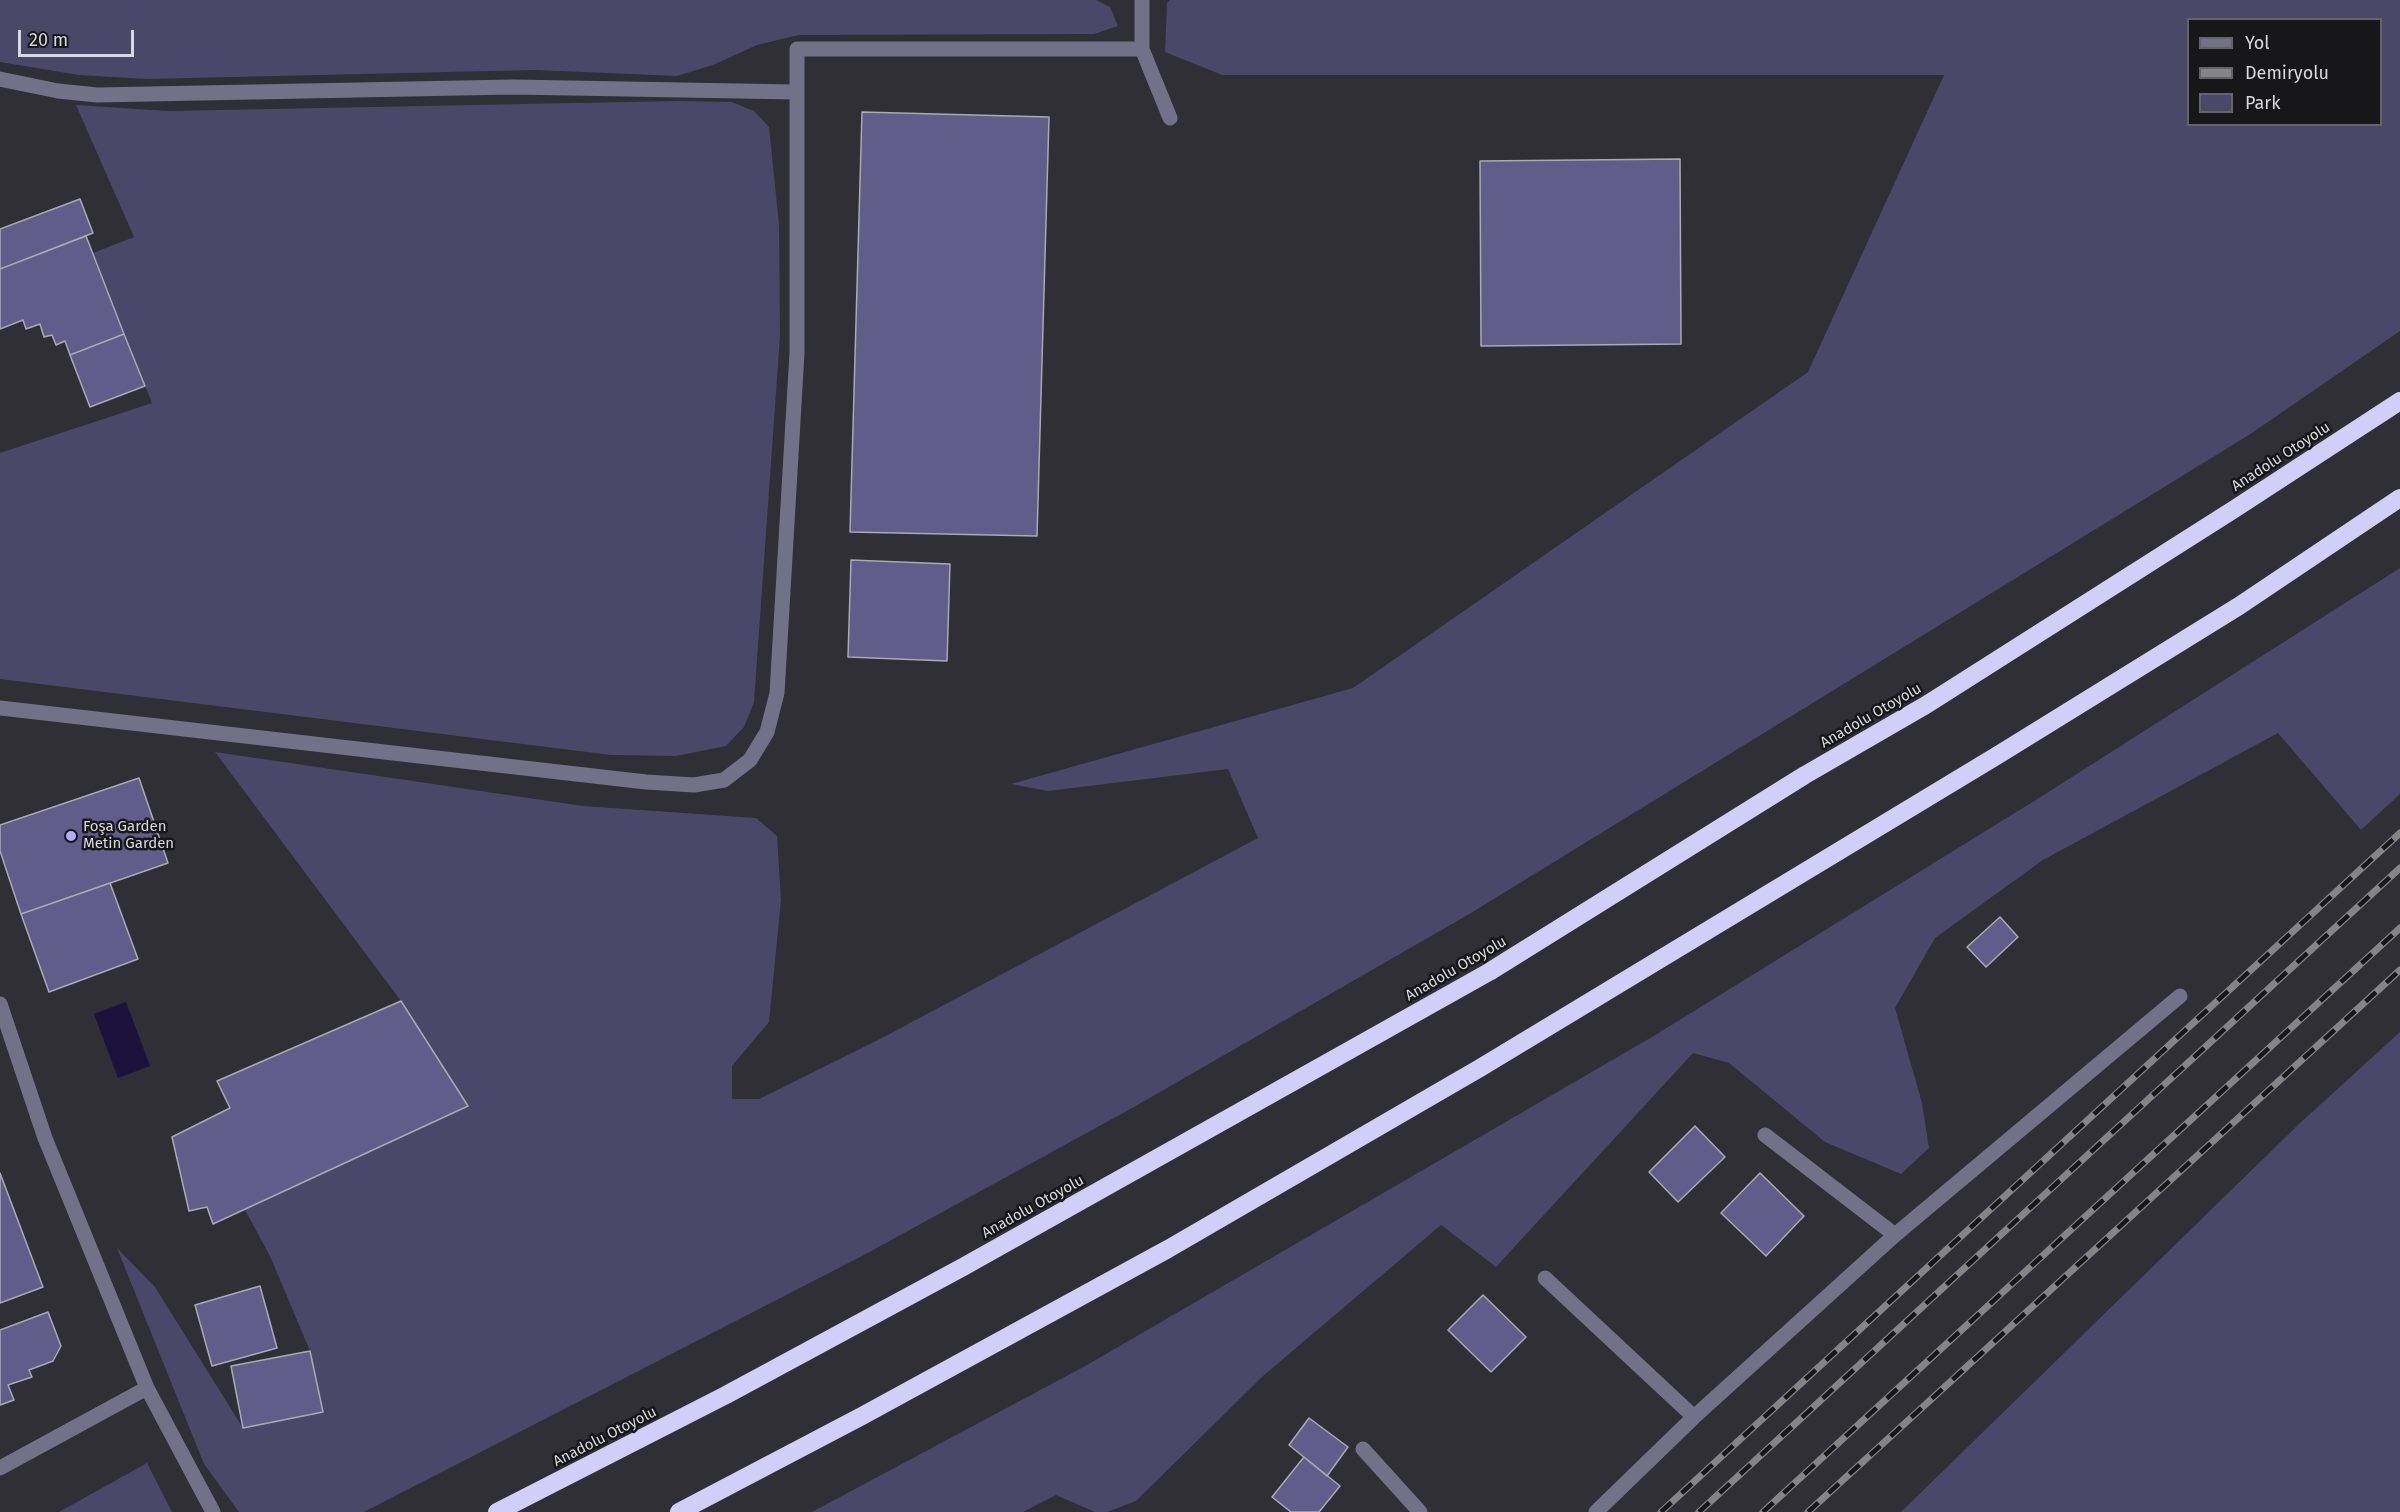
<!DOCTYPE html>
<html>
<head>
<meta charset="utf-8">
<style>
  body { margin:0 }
  #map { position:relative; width:2400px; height:1512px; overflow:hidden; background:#2f2f35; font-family:"Fira Sans",sans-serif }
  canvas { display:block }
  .legend { position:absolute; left:2187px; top:18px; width:195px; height:108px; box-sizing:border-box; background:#17171a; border:2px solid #646468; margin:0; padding:8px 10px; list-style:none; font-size:18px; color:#d8d8dd }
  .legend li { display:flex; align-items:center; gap:12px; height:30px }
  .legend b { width:30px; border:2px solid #646468 }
  .scale { position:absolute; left:18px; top:30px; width:116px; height:27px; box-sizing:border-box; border:3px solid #d8d8dd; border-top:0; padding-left:8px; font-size:18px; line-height:21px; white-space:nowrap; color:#d8d8dd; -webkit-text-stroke:4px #17171a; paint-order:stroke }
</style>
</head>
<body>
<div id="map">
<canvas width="2400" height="1512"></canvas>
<ul class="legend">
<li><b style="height:8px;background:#737187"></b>Yol</li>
<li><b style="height:8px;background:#848489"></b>Demiryolu</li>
<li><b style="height:16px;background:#4a4769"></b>Park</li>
</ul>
<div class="scale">20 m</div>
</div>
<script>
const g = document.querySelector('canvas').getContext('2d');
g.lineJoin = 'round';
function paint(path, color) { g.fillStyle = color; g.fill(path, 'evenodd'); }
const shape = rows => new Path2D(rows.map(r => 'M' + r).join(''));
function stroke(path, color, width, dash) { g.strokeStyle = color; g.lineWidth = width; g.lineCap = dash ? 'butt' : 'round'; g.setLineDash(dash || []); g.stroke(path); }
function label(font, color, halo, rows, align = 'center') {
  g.font = font + ' "Fira Sans",sans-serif'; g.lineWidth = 5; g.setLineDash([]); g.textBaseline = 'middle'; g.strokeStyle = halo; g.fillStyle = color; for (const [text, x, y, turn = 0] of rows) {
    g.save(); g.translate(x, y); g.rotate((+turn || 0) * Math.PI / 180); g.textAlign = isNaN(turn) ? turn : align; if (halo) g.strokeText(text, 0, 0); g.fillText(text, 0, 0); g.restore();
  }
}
const green = shape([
  [0,0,1096,0,1110,7,1118,26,1094,34,799,35,757,45,713,65,677,76,535,70,146,79,79,75,0,62],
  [1170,0,2400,0,2400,331,2252,433,1471,913,1134,1107,864,1255,364,1512,239,1512,204,1464,117,1248,155,1287,243,1428,322,1412,310,1351,270,1256,245,1210,467,1105,401,1001,215,752,583,806,756,818,777,836,781,900,769,1022,732,1066,732,1099,759,1099,878,1040,1258,838,1228,769,1048,791,1011,784,1353,688,1808,372,1944,75,1222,75,1165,52,1167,3],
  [2188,20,2380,20,2380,124,2188,124],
  [677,101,732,102,754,111,769,127,779,224,780,336,754,702,744,727,726,746,676,756,611,755,0,679,0,453,152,403,93,253,134,237,76,105,168,111],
  [2400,568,2400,794,2361,830,2278,733,2043,860,1935,938,1895,1008,1922,1103,1929,1148,1901,1174,1825,1142,1729,1063,1693,1053,1496,1267,1441,1225,1263,1376,1136,1501,1107,1512,1095,1512,1056,1495,1023,1512,812,1512,1087,1365,1652,1037,2039,798],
  [2400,1032,2400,1512,1901,1512,2299,1124],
  [147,1463,172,1512,59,1512]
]);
const water = shape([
  [126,1002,150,1066,118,1078,94,1014]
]);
const building = shape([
  [862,112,1049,117,1037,536,850,532,862,112],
  [1680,159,1681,344,1481,346,1480,161,1680,159],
  [80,199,93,233,0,269,0,229,80,199],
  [86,236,124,334,70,355,65,341,56,345,52,335,44,337,40,324,26,329,23,320,0,329,0,269,86,236],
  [124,334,145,386,90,407,70,355,124,334],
  [851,560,950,564,947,661,848,657,851,560],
  [139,778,168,863,21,914,0,851,0,825,139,778],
  [110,883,138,959,49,992,21,914,110,883],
  [2000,917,2018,937,1986,967,1967,947,2000,917],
  [401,1001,468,1106,213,1224,207,1207,189,1211,172,1137,230,1108,217,1081,401,1001],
  [1695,1126,1725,1157,1678,1202,1649,1172,1695,1126],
  [0,1173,43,1287,0,1303,0,1173],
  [1760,1173,1804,1216,1766,1256,1721,1213,1760,1173],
  [260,1286,277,1348,212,1366,195,1305,260,1286],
  [1483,1295,1526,1337,1491,1372,1448,1330,1483,1295],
  [48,1312,61,1346,53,1361,29,1370,32,1377,8,1385,14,1400,0,1405,0,1330,48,1312],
  [310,1351,323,1412,243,1428,231,1366,310,1351],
  [1309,1418,1348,1447,1327,1476,1289,1445,1309,1418],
  [1304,1457,1340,1486,1319,1512,1291,1512,1272,1497,1304,1457]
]);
const minor = shape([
  [1142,0,1142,49,1170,118],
  [0,79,58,91,97,95,513,87,796,92],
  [0,708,646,782,694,785,724,780,750,760,767,732,777,693,797,353,797,49,1142,49],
  [0,1004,45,1138,147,1388,213,1512],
  [1765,1135,1895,1235],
  [1545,1278,1694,1417],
  [1363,1449,1420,1512],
  [0,1468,147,1388],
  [1596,1512,1694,1417,1895,1235,2180,996]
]);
const highway = shape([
  [497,1512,726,1395,963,1267,1489,972,1805,775,1926,705,2236,508,2400,401],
  [679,1512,862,1416,1168,1249,1480,1068,1998,755,2239,606,2400,498]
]);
const rail = shape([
  [1661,1512,2400,833],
  [1699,1512,2400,868],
  [1763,1512,2400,928],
  [1808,1512,2400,970]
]);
const markers = [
  [71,836,6,"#b4acf9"]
];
const streetNames = [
  ["Anadolu Otoyolu",2281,457,-33],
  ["Anadolu Otoyolu",1871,716,-30],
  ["Anadolu Otoyolu",1456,969,-30],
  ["Anadolu Otoyolu",1033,1207,-29],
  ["Anadolu Otoyolu",605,1437,-27]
];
const poiNames = [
  ["Foşa Garden",83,827],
  ["Metin Garden",83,844]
];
paint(green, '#4a4769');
paint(water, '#1b133b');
paint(building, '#625c8b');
stroke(building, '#aaaab2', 1.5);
stroke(minor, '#737187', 15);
stroke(highway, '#d1cef8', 18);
stroke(rail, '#848489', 7);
stroke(rail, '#17171a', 4.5, [14]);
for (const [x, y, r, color] of markers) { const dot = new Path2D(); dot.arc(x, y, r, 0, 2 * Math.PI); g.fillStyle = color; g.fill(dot); stroke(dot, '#17171a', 2); }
label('15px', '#d8d8dd', '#17171a', streetNames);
label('15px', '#d8d8dd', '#17171a', poiNames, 'left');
</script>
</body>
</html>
